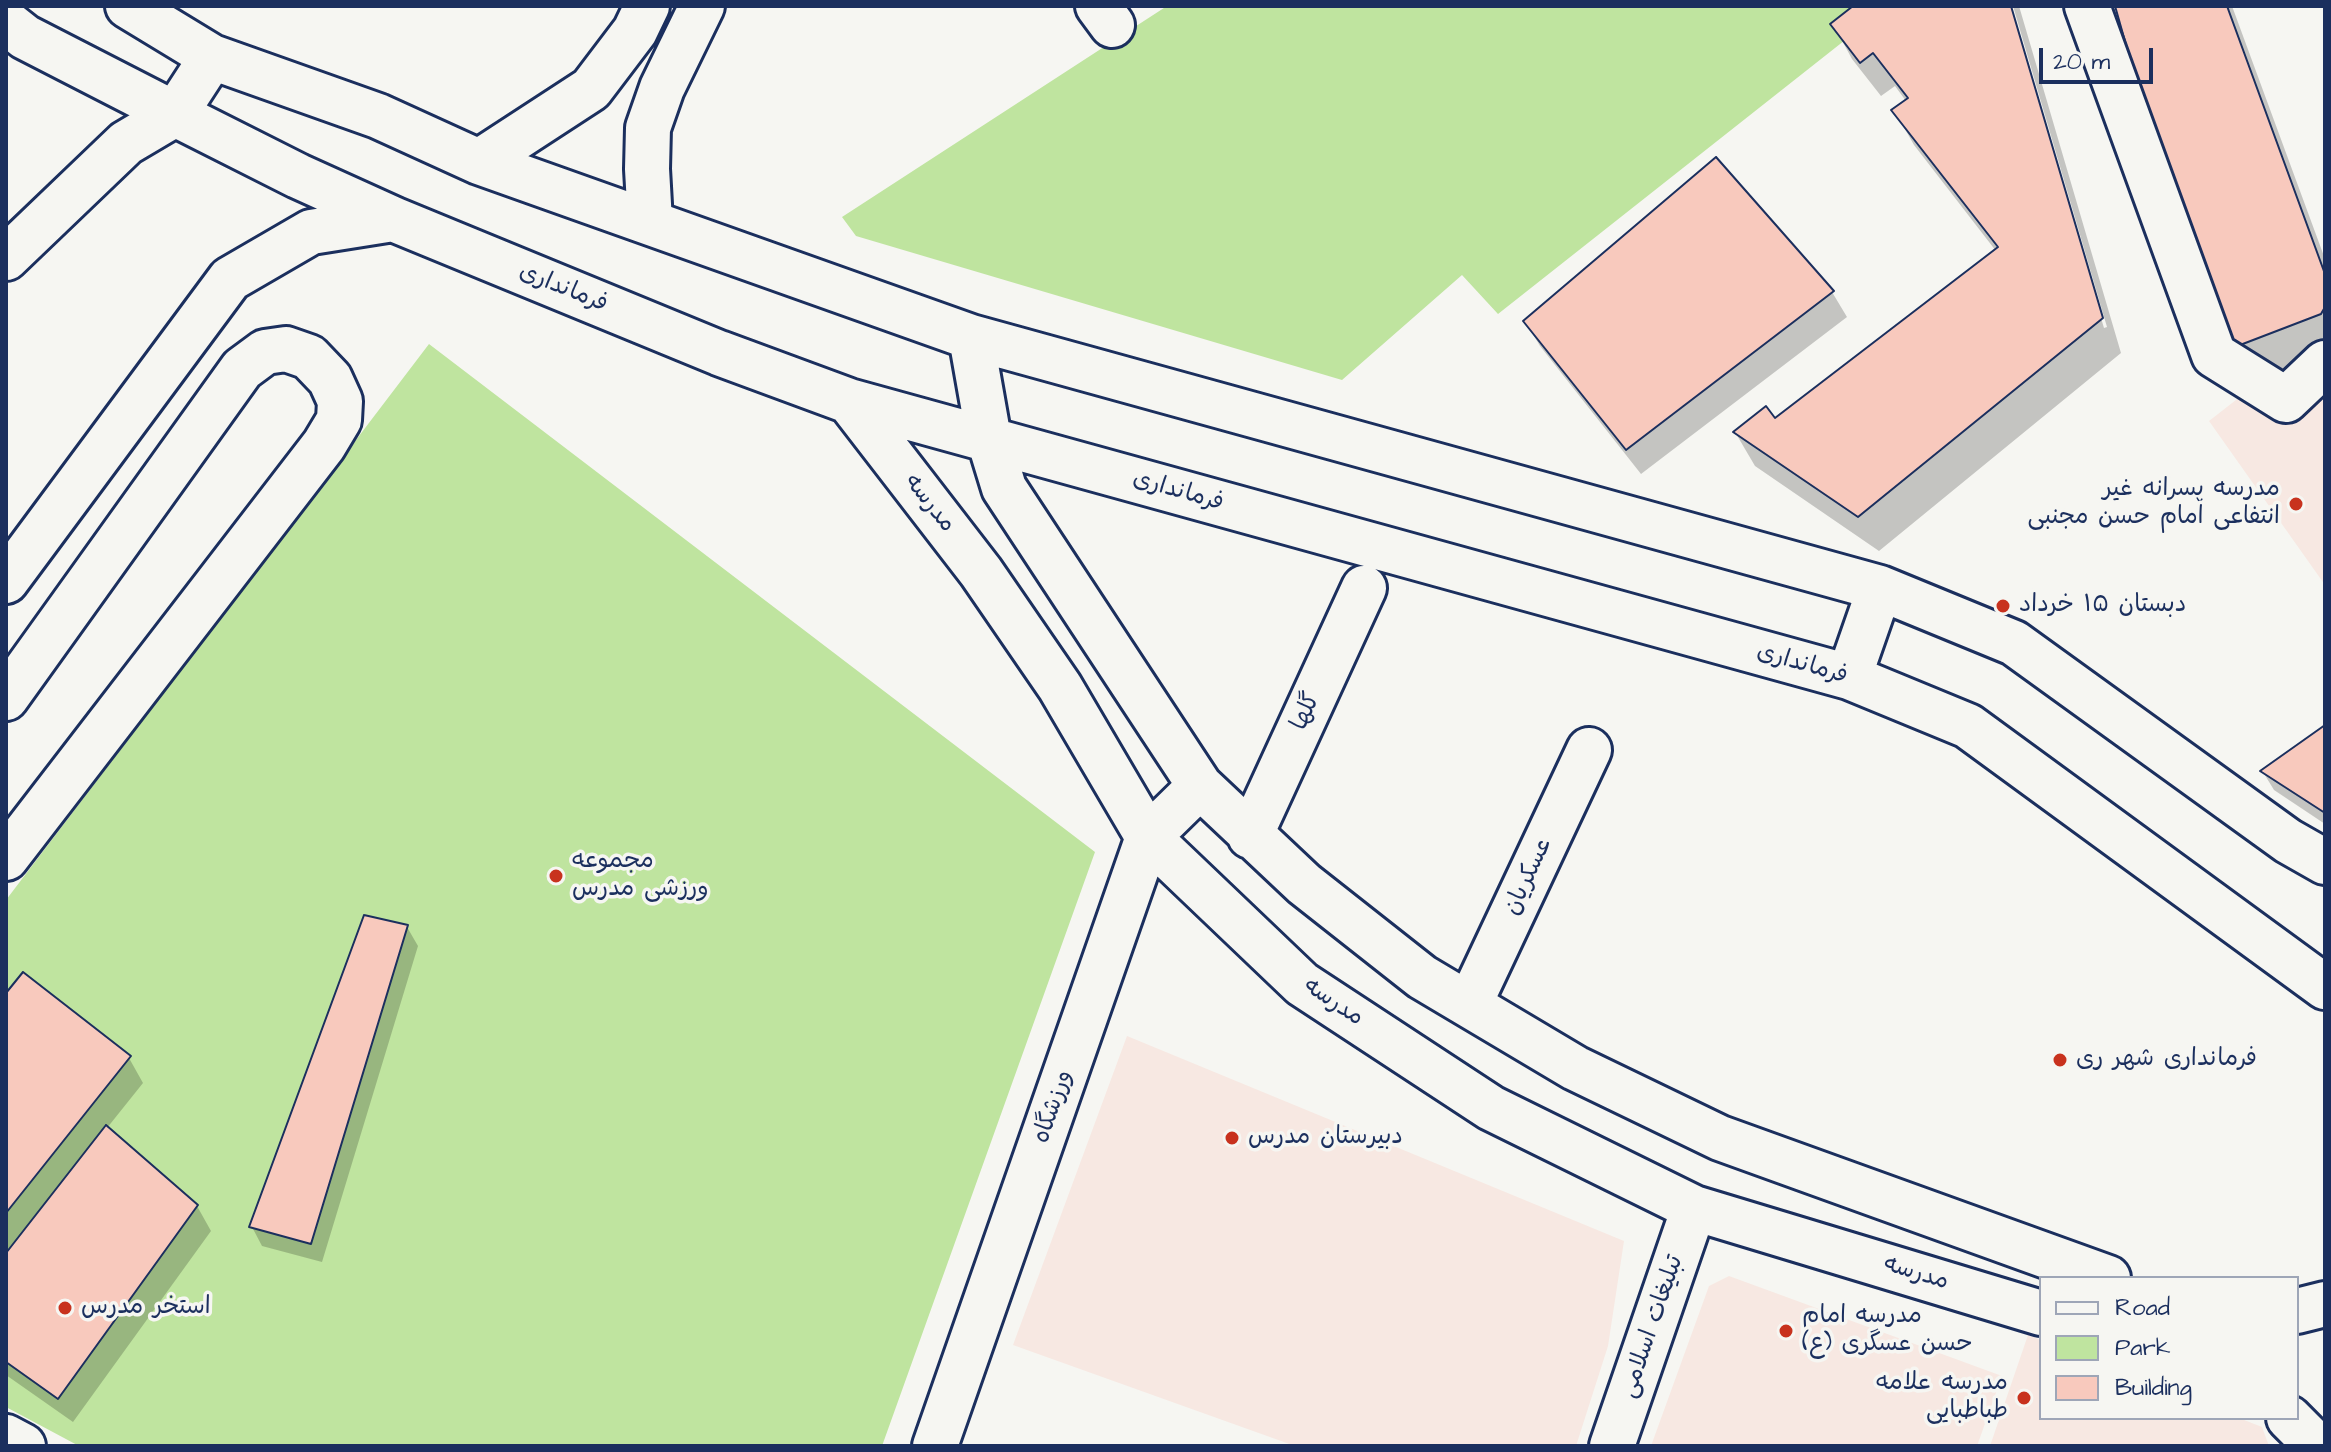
<!DOCTYPE html>
<html>
<head>
<meta charset="utf-8">
<style>
  body { margin:0 }
  #map { position:relative; width:2331px; height:1452px; overflow:hidden; background:#f6f6f2; font-family:"Architects Daughter",sans-serif }
  canvas { display:block }
  .frame { position:absolute; inset:0; border:8px solid #1b2f5e; pointer-events:none }
  .legend { position:absolute; left:2039px; top:1276px; width:260px; height:144px; box-sizing:border-box; background:#f6f6f2; border:2px solid #9ea6b7; margin:0; padding:10px 14px; list-style:none; font-size:24px; color:#1b2f5e }
  .legend li { display:flex; align-items:center; gap:16px; height:40px }
  .legend b { width:40px; border:2px solid #9ea6b7 }
  .scale { position:absolute; left:2039px; top:48px; width:114px; height:36px; box-sizing:border-box; border:4px solid #1b2f5e; border-top:0; padding-left:10px; font-size:24px; line-height:28px; white-space:nowrap; color:#1b2f5e; -webkit-text-stroke:6px #f6f6f2; paint-order:stroke }
</style>
</head>
<body>
<div id="map">
<canvas width="2331" height="1452"></canvas>
<div class="frame"></div>
<ul class="legend">
<li><b style="height:10px;background:#f6f6f2"></b>Road</li>
<li><b style="height:22px;background:#bfe49f"></b>Park</li>
<li><b style="height:22px;background:#f8c9bd"></b>Building</li>
</ul>
<div class="scale">20 m</div>
</div>
<script>
const g = document.querySelector('canvas').getContext('2d');
g.lineJoin = 'round';
function paint(path, color) { g.fillStyle = color; g.fill(path, 'evenodd'); }
const shape = rows => new Path2D(rows.map(r => 'M' + r).join(''));
function stroke(path, color, width, dash) { g.strokeStyle = color; g.lineWidth = width; g.lineCap = dash ? 'butt' : 'round'; g.setLineDash(dash || []); g.stroke(path); }
function label(font, color, halo, rows, align = 'center') {
  g.font = font + ' "Architects Daughter","Playpen Sans Arabic",sans-serif'; g.lineWidth = 7; g.setLineDash([]); g.textBaseline = 'middle'; g.strokeStyle = halo; g.fillStyle = color; for (const [text, x, y, turn = 0] of rows) {
    g.save(); g.translate(x, y); g.rotate((+turn || 0) * Math.PI / 180); g.textAlign = isNaN(turn) ? turn : align; if (halo) g.strokeText(text, 0, 0); g.fillText(text, 0, 0); g.restore();
  }
}
const built = shape([
  [2259,382,2283,422,2325,393,2325,585,2209,421],
  [1127,1036,1624,1241,1608,1346,1576,1446,1295,1446,1013,1345],
  [1729,1276,2002,1376,1977,1446,1651,1446,1709,1286],
  [2028,1335,2041,1340,2041,1418,2239,1418,2262,1427,2269,1446,1990,1446]
]);
const green = shape([
  [1167,6,1865,6,1873,18,1498,314,1462,275,1342,380,856,236,842,217],
  [429,344,1095,852,882,1446,79,1446,6,1407,6,900]
]);
const shadow = shape([
  [1856,6,2008,6,2104,328,2107,327,2013,6,2019,6,2121,353,1879,551,1755,466,1735,432,1775,421,1996,251,1914,145,1894,110,1906,101,1895,86,1881,96,1852,59,1833,24],
  [2117,6,2232,6,2325,259,2325,355,2236,389],
  [1716,160,1832,292,1847,317,1641,474,1540,346,1525,321],
  [2325,727,2325,824,2274,790,2263,772],
  [407,927,418,946,322,1262,262,1246,252,1227],
  [6,996,129,1058,143,1083,107,1128,197,1206,211,1231,73,1422,6,1375]
]);
const building = shape([
  [1853,6,2011,6,2103,318,1858,517,1733,432,1766,406,1775,418,1998,247,1891,110,1908,98,1873,53,1860,63,1830,24,1853,6],
  [2115,6,2227,6,2325,274,2325,307,2321,314,2214,355,2115,6],
  [1716,157,1834,291,1626,450,1523,321,1716,157],
  [2325,725,2325,813,2260,771,2325,725],
  [364,915,408,925,311,1244,249,1227,364,915],
  [23,972,131,1056,6,1213,6,993,23,972],
  [106,1125,198,1205,58,1399,6,1362,6,1253,106,1125]
]);
const minor = shape([
  [128,6,212,57,378,116,479,162,971,337,1880,588,2014,643,2288,841,2325,862],
  [1098,6,1112,25],
  [2087,6,2214,355,2286,400,2325,363],
  [6,22,25,37,175,114,298,176,393,219,719,353,849,401,1849,677,1968,726,2325,987],
  [479,162,591,89,635,31,647,6],
  [650,222,647,169,648,128,662,88,702,6],
  [6,258,126,143,175,114,212,57],
  [971,337,989,439,1004,488,1200,786,1304,884,1422,977,1575,1068,1720,1138,2108,1278],
  [849,401,981,572,1060,687,1148,837,1302,984,1491,1108,1694,1208,2041,1313],
  [6,581,230,279,311,232,393,219],
  [1849,677,1880,588],
  [6,698,242,369,265,352,286,349,309,357,330,379,340,401,339,420,324,445,6,858],
  [1250,836,1364,588],
  [1469,1005,1589,750],
  [2297,1311,2325,1304],
  [2289,1418,2317,1446],
  [6,1437,23,1446],
  [935,1446,1148,837,1200,786],
  [1612,1446,1694,1208]
]);
const markers = [
  [2296,504,8,"#c8321e"],
  [2003,606,8,"#c8321e"],
  [556,876,8,"#c8321e"],
  [2060,1060,8,"#c8321e"],
  [1232,1138,8,"#c8321e"],
  [65,1308,8,"#c8321e"],
  [1786,1331,8,"#c8321e"],
  [2024,1398,8,"#c8321e"]
];
const streetNames = [
  ["فرمانداری",563,289,22],
  ["فرمانداری",1178,492,16],
  ["مدرسه",929,504,52],
  ["فرمانداری",1802,665,16],
  ["گلها",1307,712,-65],
  ["عسکریان",1529,877,-65],
  ["مدرسه",1333,1003,34],
  ["ورزشگاه",1054,1107,-71],
  ["مدرسه",1916,1274,17],
  ["تبلیغات اسلامی",1653,1327,-71]
];
const poiNames = [
  ["مدرسه پسرانه غیر",2280,490,"right"],
  ["انتفاعی امام حسن مجنبی",2280,518,"right"],
  ["دبستان ۱۵ خرداد",2019,606],
  ["مجموعه",572,862],
  ["ورزشی مدرس",572,890],
  ["فرمانداری شهر ری",2076,1060],
  ["دبیرستان مدرس",1248,1138],
  ["استخر مدرس",81,1308],
  ["مدرسه امام",1802,1317],
  ["حسن عسگری (ع)",1802,1345],
  ["مدرسه علامه",2008,1384,"right"],
  ["طباطبایی",2008,1412,"right"]
];
paint(built, '#f7e8e2');
paint(green, '#bfe49f');
paint(shadow, '#0003');
paint(building, '#f8c9bd');
stroke(building, '#1b2f5e', 2);
stroke(minor, '#1b2f5e', 50);
stroke(minor, '#f6f6f2', 44);
for (const [x, y, r, color] of markers) { const dot = new Path2D(); dot.arc(x, y, r, 0, 2 * Math.PI); g.fillStyle = color; g.fill(dot); stroke(dot, '#f6f6f2', 3); }
label('24px', '#1b2f5e', '#f6f6f2', streetNames);
label('24px', '#1b2f5e', '#f6f6f2', poiNames, 'left');
</script>
</body>
</html>
